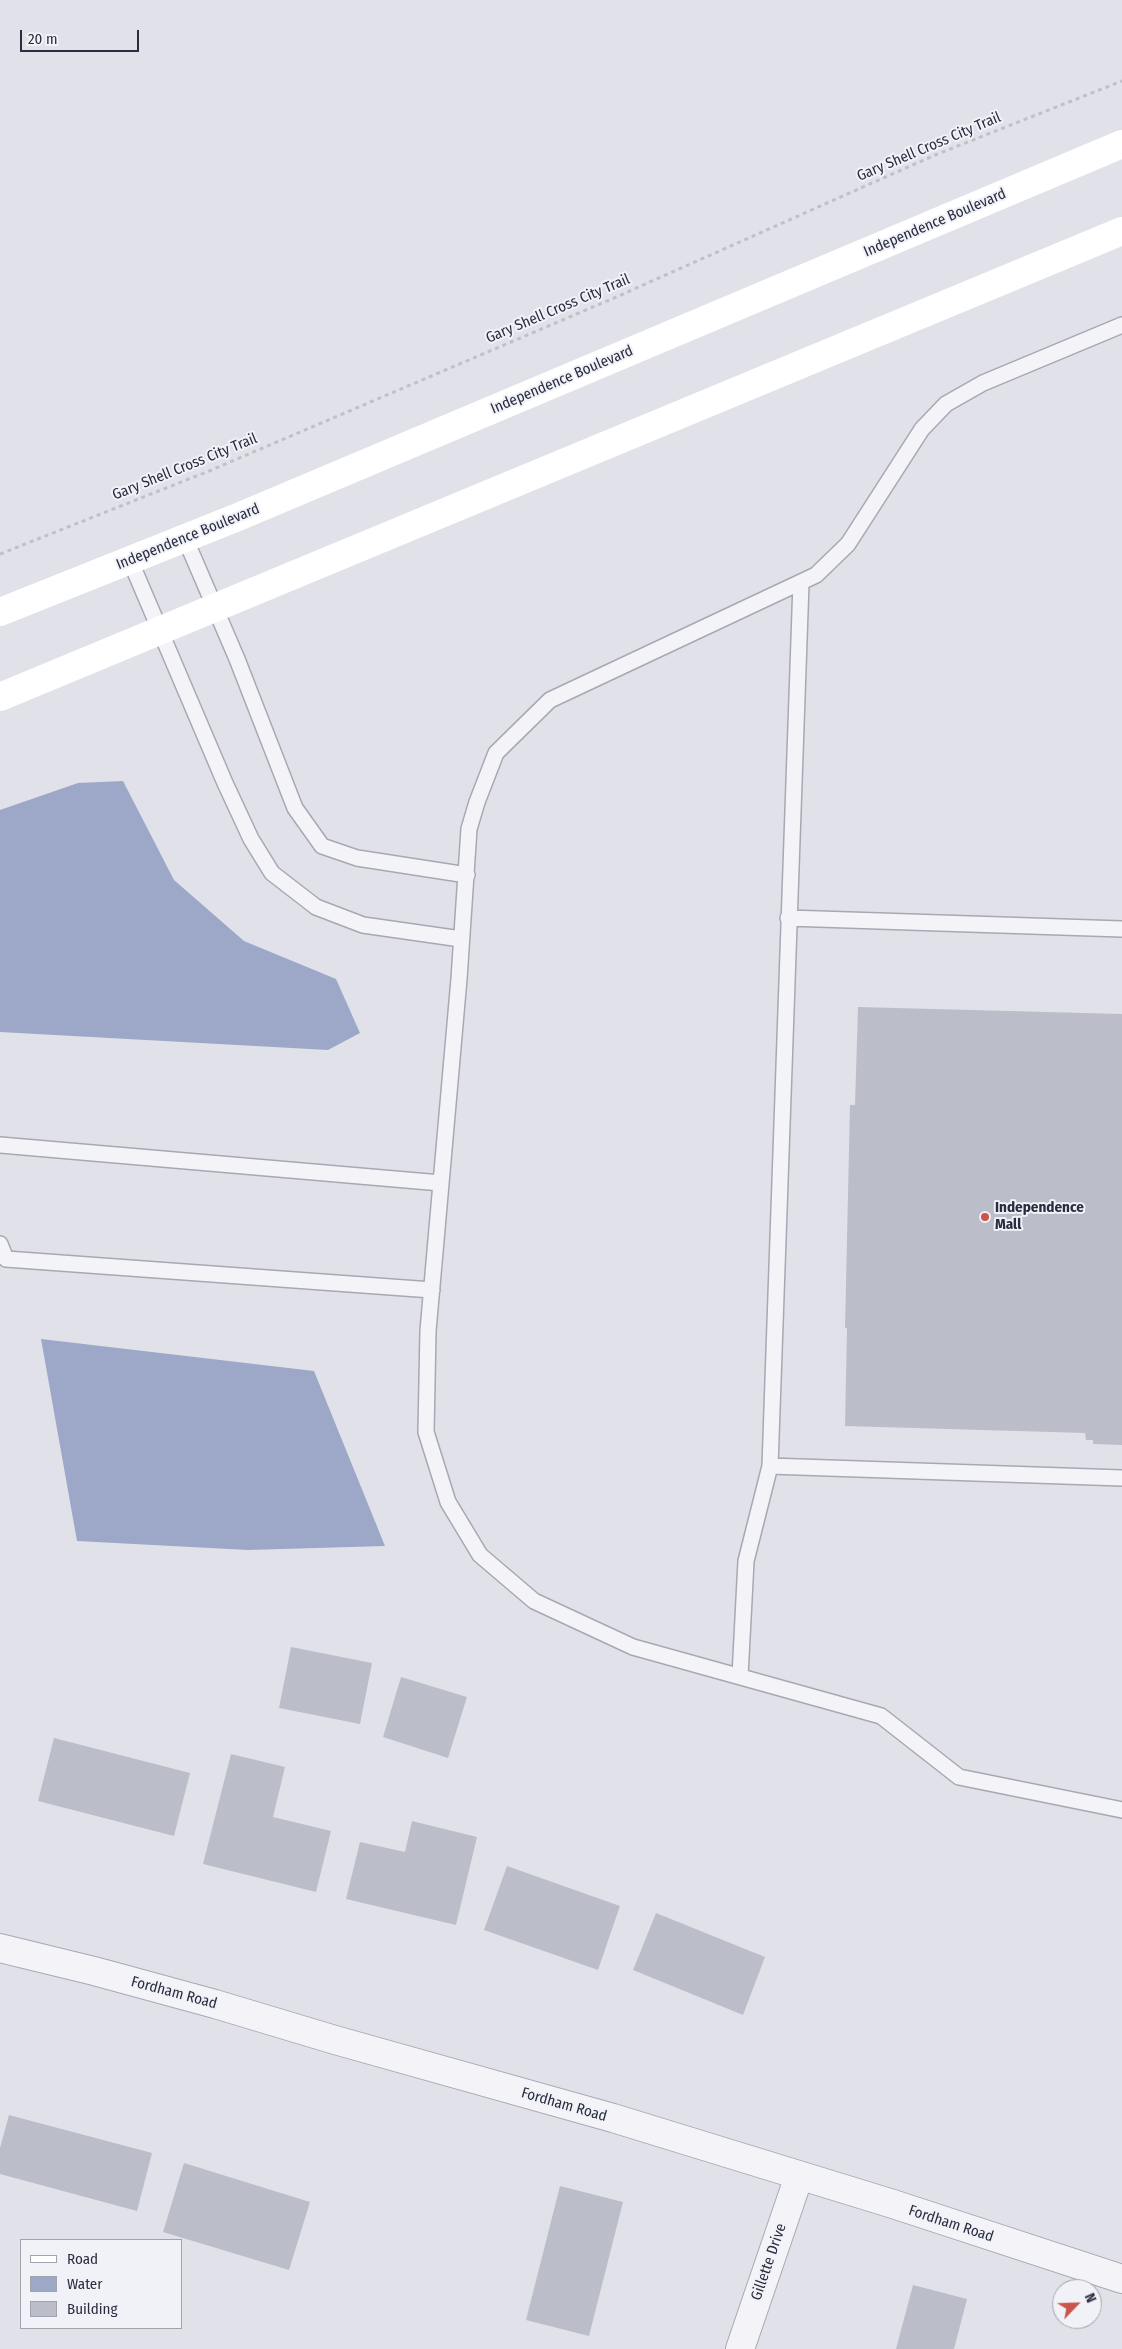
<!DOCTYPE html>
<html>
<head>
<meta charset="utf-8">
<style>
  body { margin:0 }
  #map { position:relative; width:1122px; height:2349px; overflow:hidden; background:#e1e2e9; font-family:"Fira Sans Condensed",sans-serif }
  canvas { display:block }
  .legend { position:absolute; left:20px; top:2239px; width:162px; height:90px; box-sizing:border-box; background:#f1f2f7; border:1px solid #a1a3ae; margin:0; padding:6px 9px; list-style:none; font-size:15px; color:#2a2d40 }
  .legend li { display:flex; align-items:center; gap:10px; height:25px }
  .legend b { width:25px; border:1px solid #a1a3ae }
  .north { position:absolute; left:1052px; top:2279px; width:50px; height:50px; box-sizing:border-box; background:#f1f2f7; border:1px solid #a1a3ae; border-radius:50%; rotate:66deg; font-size:14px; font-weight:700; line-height:20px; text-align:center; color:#2a2d40 }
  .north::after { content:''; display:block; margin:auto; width:18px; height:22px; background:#c9554b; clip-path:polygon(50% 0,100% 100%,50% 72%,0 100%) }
  .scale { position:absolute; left:20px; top:30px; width:119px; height:22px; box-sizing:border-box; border:2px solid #2a2d40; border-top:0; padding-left:6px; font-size:15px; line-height:18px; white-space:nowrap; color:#2a2d40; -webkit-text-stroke:4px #f1f2f7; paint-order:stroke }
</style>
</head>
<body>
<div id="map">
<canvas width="1122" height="2349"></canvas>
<ul class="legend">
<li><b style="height:6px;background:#fff"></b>Road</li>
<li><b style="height:14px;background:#9da8c8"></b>Water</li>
<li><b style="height:14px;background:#bbbdc9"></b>Building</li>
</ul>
<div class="north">N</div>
<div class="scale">20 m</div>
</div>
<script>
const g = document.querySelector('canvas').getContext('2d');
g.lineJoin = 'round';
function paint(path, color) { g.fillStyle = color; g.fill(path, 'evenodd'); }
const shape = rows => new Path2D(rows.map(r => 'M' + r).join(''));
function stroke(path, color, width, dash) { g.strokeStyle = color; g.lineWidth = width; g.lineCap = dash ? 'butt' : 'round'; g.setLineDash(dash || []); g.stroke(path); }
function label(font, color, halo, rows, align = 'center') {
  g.font = font + ' "Fira Sans Condensed",sans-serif'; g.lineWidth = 4; g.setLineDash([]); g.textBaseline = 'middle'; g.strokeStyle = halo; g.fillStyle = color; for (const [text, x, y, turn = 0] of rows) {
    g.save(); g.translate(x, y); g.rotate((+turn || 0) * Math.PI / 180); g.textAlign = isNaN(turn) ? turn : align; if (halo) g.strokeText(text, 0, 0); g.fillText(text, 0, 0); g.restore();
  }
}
const water = shape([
  [123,781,174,880,244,941,336,979,360,1033,328,1050,0,1032,0,810,78,783],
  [41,1339,314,1371,385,1546,248,1550,77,1541]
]);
const building = shape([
  [858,1007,1122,1014,1122,1445,1093,1444,1093,1440,1086,1440,1085,1433,845,1426,847,1328,845,1328,850,1105,855,1105],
  [291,1647,372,1663,360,1724,279,1708],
  [401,1677,467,1697,448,1758,383,1737],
  [54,1738,190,1773,174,1836,38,1801],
  [231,1754,285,1767,273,1817,331,1831,316,1892,203,1864],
  [412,1821,477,1837,456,1925,346,1899,360,1842,405,1852],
  [507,1866,620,1906,598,1970,484,1930],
  [656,1913,765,1957,743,2015,633,1970],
  [9,2115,152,2153,137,2211,0,2174,0,2148],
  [184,2163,310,2202,289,2270,163,2232],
  [560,2186,623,2202,589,2336,526,2320],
  [913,2285,967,2299,954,2349,896,2349]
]);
const path = shape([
  [0,554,209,471,614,298,935,155,1122,81]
]);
const service = shape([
  [1122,325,983,383,946,404,922,429,848,544,816,575,550,700,496,753,477,802,469,829,459,979,428,1331,426,1432,448,1502,480,1555,534,1601,633,1647,881,1716,959,1777,1122,1810],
  [185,538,237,659,295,808,322,846,357,858,467,875],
  [130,560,225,783,251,839,272,873,316,907,363,925,461,939],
  [788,918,1122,929],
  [0,1145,441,1183],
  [0,1244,6,1259,432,1290],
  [770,1466,1122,1478],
  [740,1676,746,1561,770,1466,801,583]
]);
const minor = shape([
  [0,1948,94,1971,215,2004,335,2040,613,2118,893,2204,1122,2279],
  [740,2349,799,2176]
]);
const secondary = shape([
  [0,612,238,517,1122,144],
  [0,697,1122,231]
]);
const markers = [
  [985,1217,5,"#c9554b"]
];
const streetNames = [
  ["Gary Shell Cross City Trail",929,147,-23],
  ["Independence Boulevard",935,223,-23],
  ["Gary Shell Cross City Trail",558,309,-23],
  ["Independence Boulevard",562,380,-23],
  ["Gary Shell Cross City Trail",185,467,-22],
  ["Independence Boulevard",188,537,-22],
  ["Fordham Road",174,1993,15],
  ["Fordham Road",564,2105,16],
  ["Fordham Road",951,2224,18],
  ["Gillette Drive",769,2262,-71]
];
const poiNames = [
  ["Independence",995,1208],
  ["Mall",995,1225]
];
paint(water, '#9da8c8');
paint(building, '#bbbdc9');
stroke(service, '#a6a8b3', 18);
stroke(minor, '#a6a8b3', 30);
stroke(path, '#bfc0c8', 3, [4, 4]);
stroke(service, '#f4f4f8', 15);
stroke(minor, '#f4f4f8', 28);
stroke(secondary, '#fff', 28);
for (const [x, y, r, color] of markers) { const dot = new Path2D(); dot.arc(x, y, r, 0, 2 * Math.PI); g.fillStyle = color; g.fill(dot); stroke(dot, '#f1f2f7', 2); }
label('15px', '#2a2d40', '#f1f2f7', streetNames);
label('bold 15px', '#2a2d40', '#f1f2f7', poiNames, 'left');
</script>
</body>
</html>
